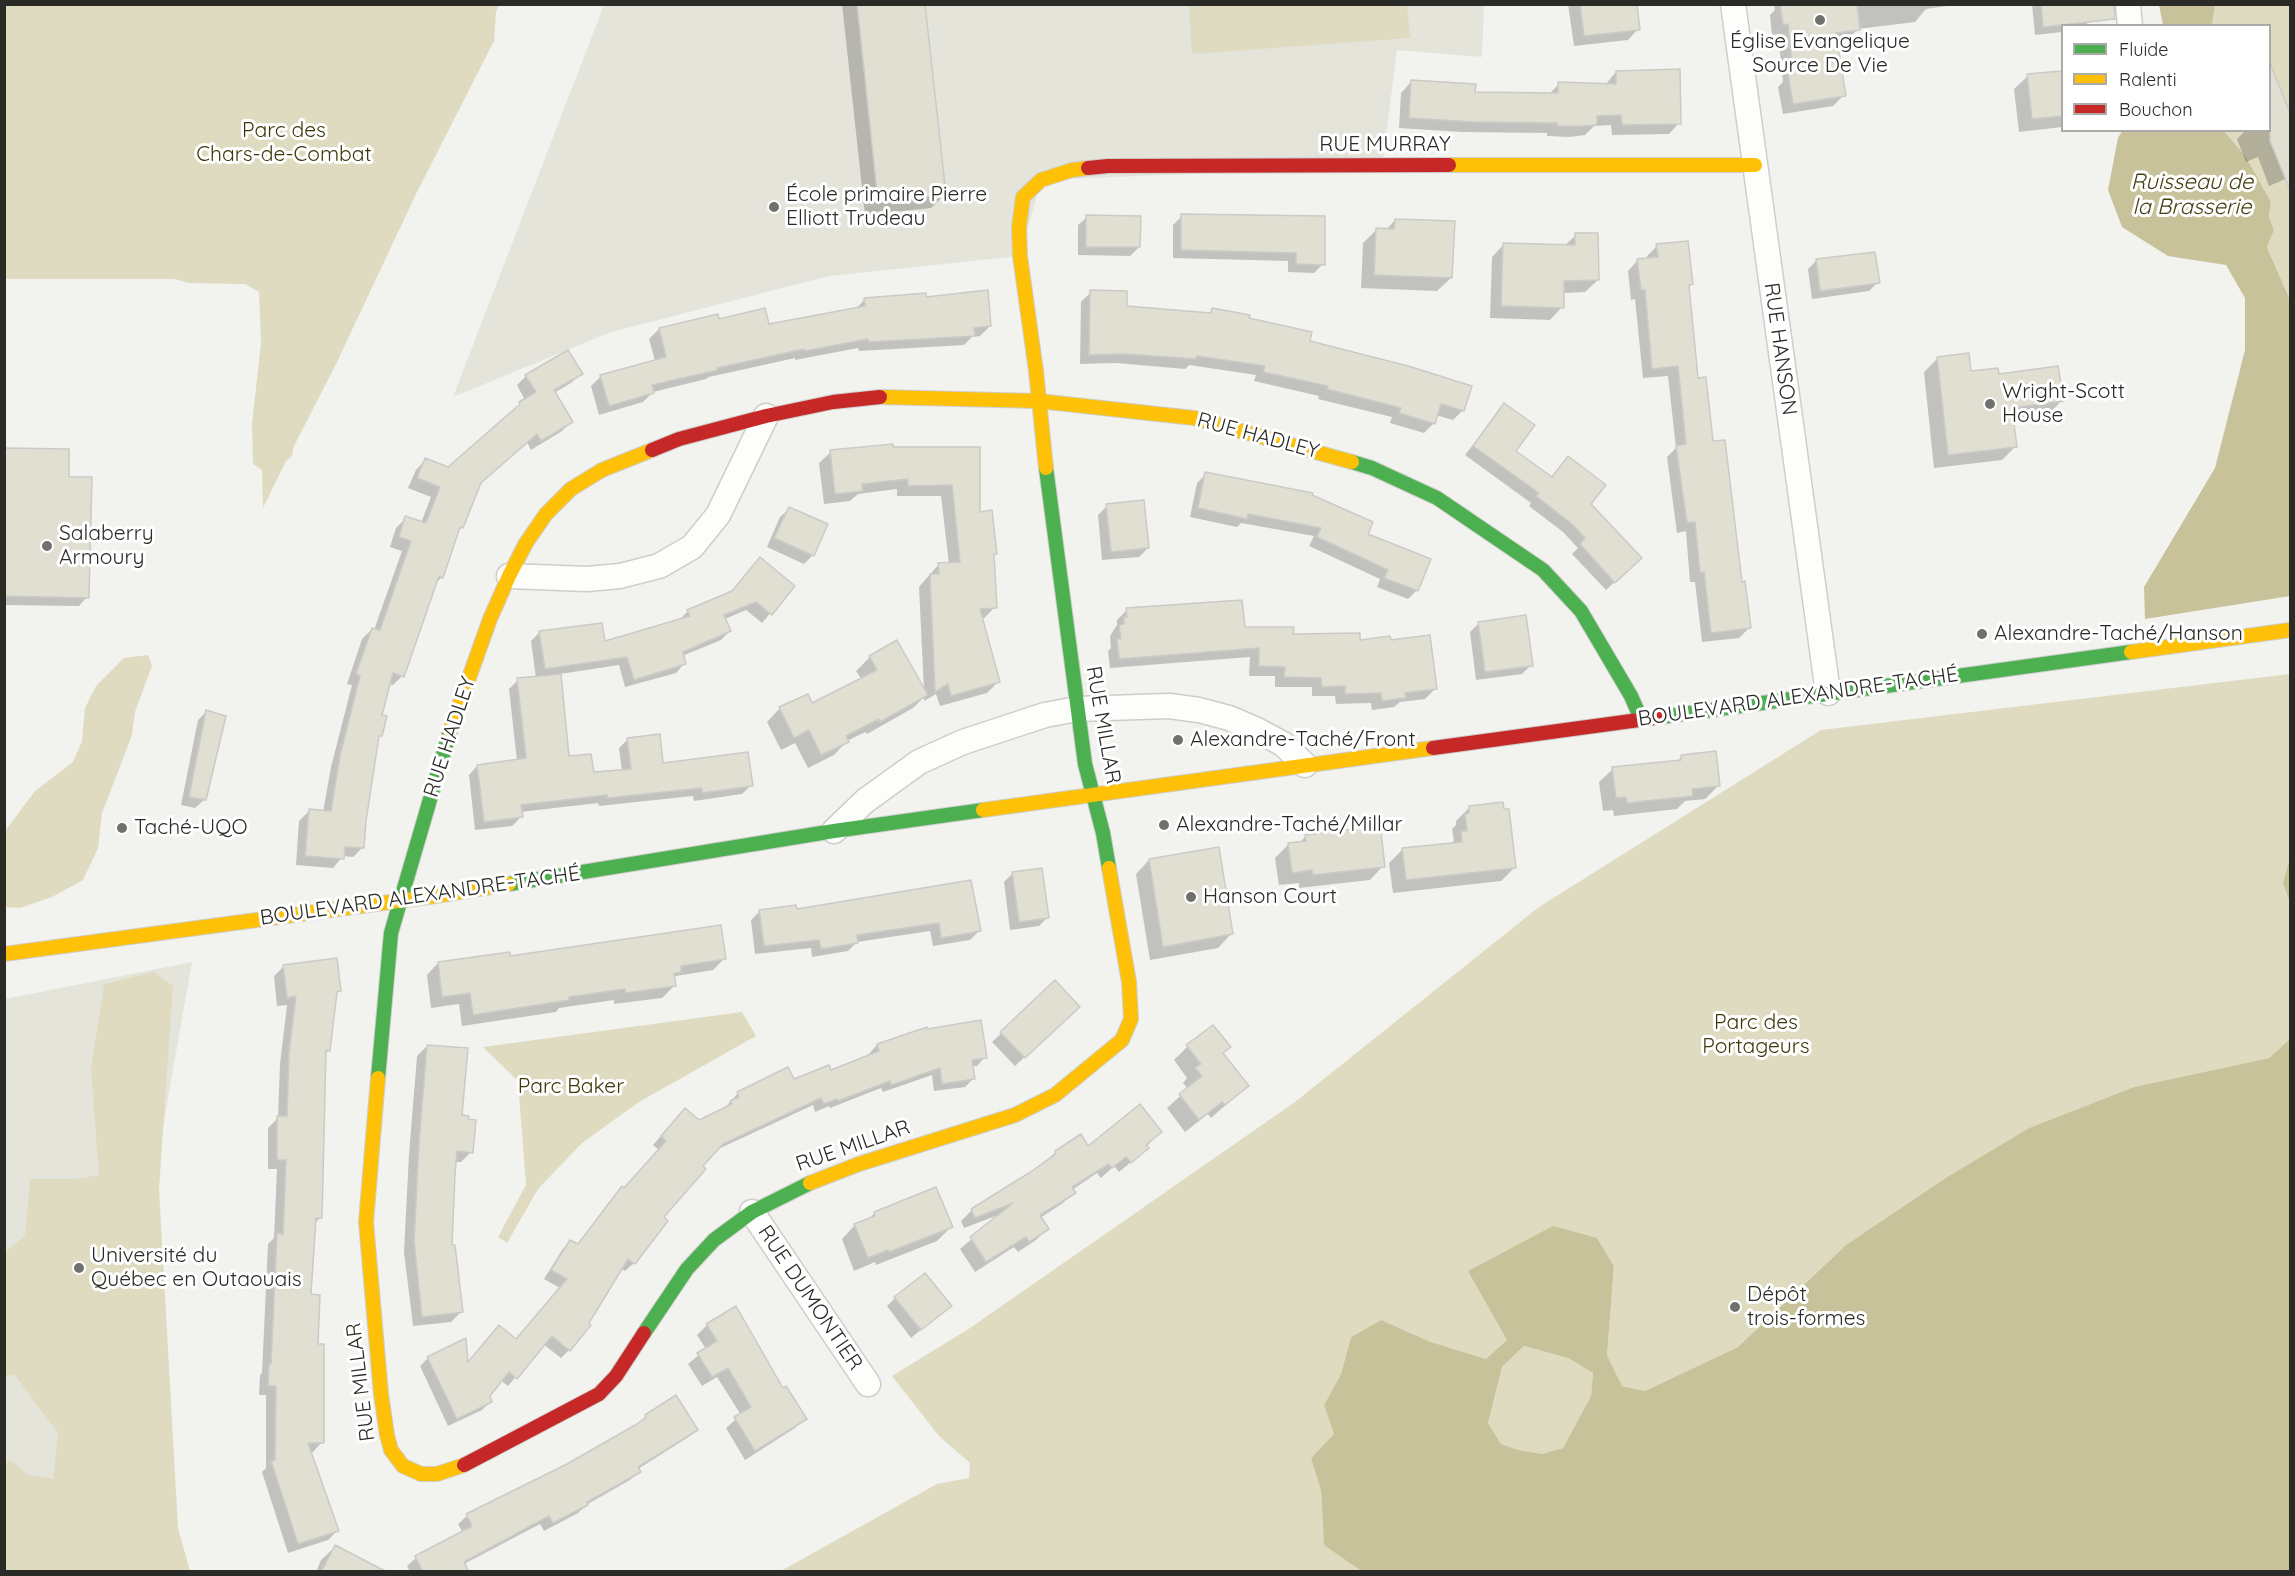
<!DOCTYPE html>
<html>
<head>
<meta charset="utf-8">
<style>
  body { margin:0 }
  #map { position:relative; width:2295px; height:1576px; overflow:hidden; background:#f2f2ee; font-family:Quicksand,sans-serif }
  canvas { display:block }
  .frame { position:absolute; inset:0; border:6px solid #2a2a27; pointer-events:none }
  .legend { position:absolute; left:2061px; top:24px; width:210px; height:108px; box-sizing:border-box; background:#fff; border:2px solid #aaaaa9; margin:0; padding:8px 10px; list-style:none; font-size:18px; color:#2a2a27 }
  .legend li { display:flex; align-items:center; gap:12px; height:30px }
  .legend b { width:30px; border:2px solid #aaaaa9 }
</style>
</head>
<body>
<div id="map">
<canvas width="2295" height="1576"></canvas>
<div class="frame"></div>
<ul class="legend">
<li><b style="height:8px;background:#4caf50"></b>Fluide</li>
<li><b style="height:8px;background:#ffc107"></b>Ralenti</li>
<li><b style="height:8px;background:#c62828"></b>Bouchon</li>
</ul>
</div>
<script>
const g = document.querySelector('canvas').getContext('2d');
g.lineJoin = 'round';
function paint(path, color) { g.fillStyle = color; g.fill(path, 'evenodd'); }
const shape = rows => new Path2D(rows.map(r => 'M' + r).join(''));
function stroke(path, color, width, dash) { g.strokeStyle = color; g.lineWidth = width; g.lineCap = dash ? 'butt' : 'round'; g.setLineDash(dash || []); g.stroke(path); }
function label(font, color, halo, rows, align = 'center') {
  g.font = font + ' Quicksand,sans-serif'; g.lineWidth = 6; g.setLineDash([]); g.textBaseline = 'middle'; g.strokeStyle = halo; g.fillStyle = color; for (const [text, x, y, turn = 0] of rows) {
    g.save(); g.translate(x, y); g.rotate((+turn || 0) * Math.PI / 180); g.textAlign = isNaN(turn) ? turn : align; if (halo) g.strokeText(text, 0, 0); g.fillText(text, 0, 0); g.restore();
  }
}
const built = shape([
  [604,5,1484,5,1482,57,1397,50,1382,166,1041,180,1020,256,829,276,611,332,453,397],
  [192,962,151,1194,156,1342,5,1572,5,999]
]);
const green = shape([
  [4,5,499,5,496,12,494,41,416,194,336,364,293,448,292,456,286,461,263,508,262,470,253,464,252,424,261,343,259,292,245,284,188,283,175,279,5,279],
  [1189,5,1407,5,1410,38,1192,54],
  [2215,5,2290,5,2290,300,2267,246,2274,230,2269,216,2271,202,2246,157,2224,131,2270,130,2270,26,2212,25],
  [148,655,152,666,135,712,132,735,102,813,98,848,83,880,52,897,20,908,5,907,5,831,35,791,73,762,82,741,85,708,96,686,124,658],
  [2290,674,2290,1039,2269,1058,2134,1087,2029,1128,1947,1177,1846,1245,1738,1347,1645,1391,1622,1386,1607,1355,1614,1266,1597,1238,1507,1340,1486,1359,1431,1342,1381,1320,1351,1337,1341,1374,1324,1405,1334,1434,1311,1458,1321,1491,1324,1544,1363,1571,779,1572,937,1484,969,1478,970,1463,939,1436,892,1376,970,1328,1295,1102,1539,907,1821,730],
  [154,972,173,986,159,1189,178,1528,190,1571,5,1571,5,1464,10,1460,29,1475,53,1479,58,1433,15,1375,5,1376,5,1252,25,1236,30,1179,76,1179,99,1175,91,1069,104,984],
  [742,1012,756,1036,639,1102,582,1143,538,1189,507,1243,498,1237,526,1185,518,1081,483,1047],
  [1524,1346,1568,1358,1593,1373,1591,1396,1563,1448,1542,1454,1519,1450,1501,1444,1488,1423,1502,1367]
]);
const water = shape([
  [2159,5,2215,5,2212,25,2163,25],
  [2122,131,2224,131,2246,157,2271,202,2269,216,2274,230,2267,247,2290,300,2290,596,2145,619,2144,587,2215,468,2245,350,2245,298,2226,265,2168,256,2122,227,2108,190,2118,138],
  [2290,858,2290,902,2283,883],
  [2290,1039,2290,1571,1363,1572,1324,1545,1321,1491,1311,1458,1334,1434,1324,1405,1341,1374,1351,1337,1381,1320,1431,1342,1486,1359,1507,1340,1468,1271,1553,1226,1597,1238,1614,1266,1607,1355,1622,1386,1645,1391,1738,1347,1846,1245,1947,1177,2029,1128,2134,1087,2269,1058],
  [1524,1346,1568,1358,1593,1373,1591,1396,1563,1448,1542,1454,1519,1450,1501,1444,1488,1423,1502,1367]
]);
const shadow = shape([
  [842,4,924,4,945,194,931,208,865,215],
  [1568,4,1635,4,1638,29,1628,40,1574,46],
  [1774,4,1961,4,1926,9,1915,22,1858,29,1847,40,1836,41,1844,95,1833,106,1783,114,1778,87,1783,82,1778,34,1772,35,1770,15,1775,10],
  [2032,4,2087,4,2089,21,2085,26,2062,26,2062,32,2035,35],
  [2270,66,2287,109,2290,108,2290,177,2269,186,2258,157,2246,162,2237,139,2244,132,2243,130,2270,130],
  [1616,72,1679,123,1669,134,1612,135,1611,125,1594,126,1585,135,1570,137,1547,136,1547,133,1462,132,1399,128,1401,93,1411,82,1474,93,1549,94,1559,84,1605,85],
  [2062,72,2062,127,2019,132,2014,89,2028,76],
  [1182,216,1324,217,1323,264,1314,273,1288,272,1288,261,1173,258,1173,225],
  [1087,217,1139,247,1130,256,1078,255,1078,225],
  [1395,220,1451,278,1437,291,1361,288,1363,243,1377,229,1386,230],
  [1576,235,1598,280,1585,292,1563,293,1562,307,1550,320,1490,318,1492,257,1504,244,1564,246],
  [1657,246,1692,284,1688,288,1697,380,1749,628,1739,638,1702,642,1695,582,1690,582,1686,531,1677,533,1667,457,1676,448,1668,376,1643,378,1635,299,1631,300,1628,271,1638,260,1647,259,1647,256],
  [1817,260,1878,282,1869,291,1812,299,1808,269],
  [1091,292,1125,308,1208,315,1212,310,1248,319,1308,342,1463,410,1453,420,1436,415,1434,423,1424,433,1390,423,1392,417,1318,399,1319,396,1254,381,1256,375,1189,365,1185,369,1116,363,1080,364,1081,302],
  [925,298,990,326,980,336,972,337,964,345,859,351,858,348,795,360,795,358,709,377,706,379,653,392,643,402,599,415,591,386,601,376,655,361,649,339,659,329,718,320,768,326,855,310,865,299],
  [1938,358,1969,373,1997,376,2062,400,2049,414,2012,419,2015,447,2002,460,1934,468,1924,372],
  [581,374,571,383,554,393,571,422,562,431,531,450,527,442,479,484,462,527,456,534,442,577,435,584,402,676,393,685,389,684,380,716,380,736,377,739,364,820,363,847,353,857,343,856,333,868,296,865,299,821,309,811,323,812,331,767,352,685,347,684,362,639,372,629,374,630,402,551,390,547,396,528,406,518,421,523,431,497,408,488,416,470,425,460,448,469,525,400,517,385,526,376],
  [1504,405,1514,451,1551,478,1568,458,1589,504,1631,567,1606,590,1572,554,1578,548,1563,532,1529,506,1531,503,1465,455],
  [979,448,979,513,995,553,993,555,995,607,984,618,981,619,998,682,987,693,940,706,936,694,924,701,924,697,913,708,867,734,865,732,847,741,834,755,808,768,795,743,781,750,767,722,780,708,812,705,862,680,856,671,870,657,924,690,919,587,939,564,949,564,941,496,897,496,897,489,858,494,850,501,824,504,819,463,831,452,892,449],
  [4,449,67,478,87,597,79,606,4,605],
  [1206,474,1311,496,1366,535,1429,560,1417,590,1408,599,1377,587,1380,579,1309,546,1314,536,1241,523,1237,527,1190,517,1197,483],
  [1107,506,1148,548,1139,557,1102,560,1098,515],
  [789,509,813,555,804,564,767,547,780,517],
  [793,586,762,623,746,610,725,619,730,631,721,640,682,656,684,664,676,673,625,687,619,665,560,674,568,758,592,774,622,771,619,748,628,739,662,765,751,785,742,794,694,801,693,796,599,806,598,803,520,812,521,817,512,826,475,830,469,775,477,766,517,761,509,689,518,680,536,678,531,641,540,632,604,643,679,620,688,611],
  [1127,610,1292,635,1390,642,1435,689,1425,699,1400,702,1394,707,1372,710,1371,703,1336,704,1335,696,1312,696,1312,687,1275,687,1275,676,1249,676,1250,657,1110,668,1108,651,1111,648,1110,636,1117,625,1117,620],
  [1479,623,1531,665,1522,674,1476,680,1470,632],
  [207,711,204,800,195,808,181,805,198,720],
  [1681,757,1719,785,1705,799,1685,801,1677,809,1614,816,1613,810,1603,811,1599,782,1613,769,1677,762],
  [1469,808,1514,868,1501,881,1393,893,1389,863,1403,849,1450,844,1454,841,1452,829,1456,825,1456,821],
  [1306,836,1383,866,1370,880,1299,888,1299,883,1279,885,1275,858,1289,844,1299,843],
  [1149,860,1231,934,1218,948,1150,960,1136,874],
  [1012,874,1048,917,1039,926,1010,930,1004,882],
  [970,882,979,931,970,940,933,946,930,931,857,942,848,951,812,957,811,948,755,954,751,920,760,911,795,911],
  [724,959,713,970,676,976,673,979,674,986,662,998,614,1004,614,1000,559,1008,556,1012,462,1026,459,1004,431,1008,427,975,438,963],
  [283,967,339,990,335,995,329,1050,324,1055,320,1218,314,1224,310,1296,317,1346,322,1442,313,1452,310,1452,337,1531,328,1540,288,1553,262,1472,266,1468,266,1395,259,1395,260,1375,262,1373,268,1244,274,1238,277,1169,268,1169,268,1128,278,1118,280,1064,287,1005,277,1006,274,976],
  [1055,982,1069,1015,1015,1066,992,1042],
  [877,1045,985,1057,977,1066,972,1066,974,1078,965,1087,934,1091,932,1075,883,1092,881,1088,830,1108,829,1106,815,1112,813,1105,714,1151,661,1218,666,1221,634,1263,625,1271,620,1268,569,1350,561,1358,543,1344,508,1386,500,1380,488,1396,491,1401,482,1410,448,1426,420,1366,428,1358,467,1364,515,1341,560,1288,544,1279,562,1250,570,1242,577,1245,614,1196,622,1188,624,1189,659,1150,653,1145,677,1118,699,1122,723,1110,738,1093,830,1072,870,1057,869,1054],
  [427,1046,460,1117,471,1152,461,1162,455,1162,450,1247,461,1312,451,1322,413,1326,404,1252,409,1154,417,1056],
  [1187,1047,1229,1047,1222,1054,1247,1086,1211,1118,1208,1114,1185,1132,1167,1108,1188,1089,1183,1083,1187,1078,1174,1060],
  [1160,1132,1136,1158,1119,1172,1114,1166,1101,1178,1097,1173,1072,1190,1074,1192,1063,1203,1040,1218,1047,1229,1036,1240,1018,1252,1014,1247,975,1272,960,1249,1001,1214,964,1228,961,1221,972,1210,1029,1174,1056,1152,1088,1149],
  [875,1213,951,1227,937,1241,876,1265,875,1262,854,1271,842,1239,855,1225,867,1220],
  [895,1298,950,1306,911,1338,887,1306],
  [707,1325,805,1419,795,1428,745,1460,726,1428,741,1415,717,1377,702,1386,688,1364,706,1349,697,1335],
  [675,1397,696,1429,687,1438,638,1469,639,1471,630,1480,586,1505,578,1513,544,1531,540,1524,464,1564,468,1572,410,1572,407,1566,416,1558,463,1533,458,1524,467,1516,567,1465,637,1425,646,1416],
  [335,1547,383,1572,316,1572,321,1560]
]);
const building = shape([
  [857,4,925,4,946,195,878,202,857,4],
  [1580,4,1637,4,1640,30,1584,36,1580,4],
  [1780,4,1857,4,1860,30,1836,33,1846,96,1793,104,1788,74,1793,74,1788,24,1783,25,1780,4],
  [2041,4,2114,4,2115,19,2043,27,2041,4],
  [2270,63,2290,113,2290,190,2270,141,2270,63],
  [1680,69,1681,124,1622,125,1621,115,1597,116,1597,125,1582,126,1557,126,1557,123,1474,122,1409,118,1411,80,1476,84,1475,92,1558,93,1558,82,1616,84,1616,71,1680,69],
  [2062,71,2062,116,2032,119,2027,74,2062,71],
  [1181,214,1325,216,1325,265,1296,264,1296,253,1181,250,1181,214],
  [1086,215,1141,216,1140,247,1086,247,1086,215],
  [1395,219,1455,221,1452,278,1374,275,1376,228,1394,229,1395,219],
  [1575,233,1598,233,1599,280,1564,281,1564,308,1501,306,1503,243,1575,245,1575,233],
  [1688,241,1693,284,1689,285,1698,378,1706,377,1713,441,1725,440,1742,582,1745,581,1751,628,1711,633,1704,572,1700,573,1695,522,1687,523,1676,446,1686,444,1678,366,1652,369,1645,290,1641,290,1637,259,1658,257,1656,244,1688,241],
  [1875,252,1880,283,1820,291,1816,259,1875,252],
  [988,290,991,326,974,328,975,336,868,342,868,339,805,351,804,349,717,368,718,370,652,385,654,393,609,406,600,375,666,357,659,328,718,314,719,319,765,308,769,324,865,306,864,298,926,293,926,297,988,290],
  [1090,290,1127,291,1127,306,1211,313,1212,308,1250,315,1249,318,1312,332,1310,341,1408,366,1472,386,1464,411,1441,404,1435,424,1399,413,1401,408,1327,389,1328,386,1263,372,1265,366,1197,356,1196,359,1126,354,1089,355,1090,290],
  [568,350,583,374,554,390,573,422,541,441,537,434,481,483,463,528,460,527,443,578,439,576,404,677,393,673,382,715,387,716,382,736,379,736,366,821,364,848,345,847,344,859,305,856,309,809,331,811,340,756,360,676,356,674,372,628,380,630,411,541,399,537,405,516,426,523,440,487,417,478,425,458,448,467,520,404,519,402,536,392,525,375,568,350],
  [1969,353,1971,371,1998,368,1999,374,2058,366,2064,401,2012,408,2017,447,1948,455,1937,357,1969,353],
  [1504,403,1535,425,1516,451,1552,477,1568,456,1606,485,1591,504,1642,558,1615,583,1580,544,1585,538,1572,524,1536,496,1539,493,1473,446,1504,403],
  [893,444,893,447,980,447,980,512,992,510,997,554,994,554,997,608,980,609,1000,682,951,696,948,684,935,692,930,574,939,574,938,563,960,562,952,485,908,486,908,479,862,484,863,491,835,494,830,450,893,444],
  [4,448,69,449,69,477,92,477,89,598,4,596,4,448],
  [1205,472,1313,493,1312,495,1373,522,1368,534,1431,559,1418,591,1384,578,1388,570,1317,537,1321,528,1248,514,1247,519,1198,508,1205,472],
  [1144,500,1149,548,1111,552,1106,504,1144,500],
  [789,507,828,524,814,556,774,538,789,507],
  [760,557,795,586,772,615,756,602,724,615,731,631,683,652,686,664,634,680,627,657,545,669,539,631,602,623,605,641,690,616,687,610,732,591,760,557],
  [1242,600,1245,627,1294,627,1293,634,1360,633,1360,640,1390,636,1391,640,1430,635,1437,689,1405,693,1406,698,1382,701,1381,693,1345,694,1345,686,1322,687,1321,678,1284,677,1285,667,1259,666,1259,648,1119,659,1117,639,1121,639,1119,625,1124,624,1124,617,1127,617,1126,608,1242,600],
  [1526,615,1533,666,1485,672,1478,622,1526,615],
  [897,640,928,695,880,722,879,719,846,736,849,742,821,755,809,730,794,738,779,707,808,694,812,703,877,670,869,656,897,640],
  [561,674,569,756,591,754,594,772,631,769,627,738,660,734,663,763,748,752,753,786,702,793,702,788,607,798,607,795,521,805,523,817,484,822,477,765,526,758,517,678,561,674],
  [206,710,226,716,206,800,189,797,206,710],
  [1716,751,1720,786,1692,789,1693,796,1627,803,1626,797,1616,798,1612,767,1681,760,1681,755,1716,751],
  [1503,802,1504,809,1509,809,1516,868,1406,880,1402,848,1462,842,1461,831,1467,831,1465,814,1469,813,1469,806,1503,802],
  [1363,828,1364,833,1381,831,1385,867,1313,875,1312,870,1292,873,1288,843,1306,841,1305,835,1363,828],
  [1219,847,1233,934,1163,947,1149,859,1219,847],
  [1042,868,1049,918,1019,922,1012,872,1042,868],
  [971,880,981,931,941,938,939,923,857,935,858,943,821,949,819,940,764,946,759,910,796,905,797,909,971,880],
  [721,925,726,959,681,966,681,972,674,974,676,986,626,993,625,989,569,997,569,1000,473,1015,470,993,442,997,438,962,510,952,510,956,721,925],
  [337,958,341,991,337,992,330,1051,326,1050,322,1218,316,1218,311,1294,320,1295,318,1344,324,1344,324,1443,308,1443,339,1531,298,1544,271,1461,275,1460,276,1386,268,1386,269,1364,271,1364,277,1233,283,1234,286,1160,277,1160,277,1116,287,1116,289,1053,296,996,287,998,283,965,337,958],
  [1055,980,1080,1007,1025,1058,1000,1032,1055,980],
  [981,1020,987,1058,972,1060,975,1079,942,1084,940,1068,891,1085,890,1081,838,1101,837,1099,824,1104,821,1098,723,1144,703,1166,706,1169,664,1217,668,1221,635,1264,628,1259,589,1323,591,1325,570,1351,552,1336,517,1379,509,1372,490,1396,492,1402,457,1419,427,1357,466,1338,468,1362,499,1325,516,1339,567,1279,551,1270,570,1240,578,1244,622,1186,624,1188,666,1141,661,1136,685,1108,699,1120,732,1104,730,1101,739,1097,737,1092,788,1067,794,1079,829,1065,831,1070,879,1051,877,1044,927,1027,927,1029,981,1020],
  [1213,1025,1231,1047,1223,1053,1249,1086,1225,1105,1222,1102,1199,1120,1179,1094,1202,1076,1195,1068,1201,1064,1186,1045,1213,1025],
  [427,1045,468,1048,462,1115,469,1116,468,1119,476,1120,473,1153,457,1151,455,1174,452,1245,455,1245,463,1312,422,1317,414,1241,419,1142,427,1045],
  [1140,1104,1162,1132,1146,1145,1149,1148,1131,1163,1126,1157,1112,1168,1109,1164,1072,1187,1076,1193,1040,1215,1049,1229,1029,1242,1026,1237,986,1262,970,1237,1013,1203,975,1218,971,1209,1029,1173,1056,1154,1055,1151,1081,1134,1088,1146,1140,1104],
  [936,1187,953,1227,889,1252,888,1250,868,1258,854,1224,875,1216,874,1212,936,1187],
  [925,1273,952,1306,921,1330,894,1297,925,1273],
  [736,1306,783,1388,786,1386,807,1419,755,1451,734,1417,751,1407,728,1368,712,1377,697,1353,717,1341,706,1324,736,1306],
  [676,1395,698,1430,638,1467,641,1472,587,1502,588,1505,553,1523,549,1516,464,1562,469,1572,423,1572,415,1556,472,1526,466,1514,567,1464,637,1424,646,1417,645,1415,676,1395],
  [335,1545,387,1572,321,1572,335,1545]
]);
const street = shape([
  [1733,4,1828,693],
  [2128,4,2130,26],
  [509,576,587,579,620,576,659,566,692,547,718,515,766,416],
  [834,831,865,801,919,762,963,742,1045,715,1077,709,1169,706,1199,710,1229,718,1257,730,1283,744,1305,765],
  [752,1212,868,1384]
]);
const fast = shape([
  [1352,462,1372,468,1437,498,1543,570,1581,611,1631,696,1641,719],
  [1046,468,1085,764,1103,833,1109,868],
  [1661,717,2131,652],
  [509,884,834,831,983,810],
  [378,1078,391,933,450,731],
  [644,1333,687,1269,714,1240,752,1212,810,1183]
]);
const slow = shape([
  [1449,165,1755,165],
  [880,397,1038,401,1194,418,1352,462],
  [1046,468,1036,371,1020,256,1019,227,1023,197,1041,180,1072,170,1088,168],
  [2131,652,2290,630],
  [450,731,490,619,509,576,526,543,546,514,571,489,602,470,652,450],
  [983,810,1433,748],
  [4,954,435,896,509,884],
  [378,1078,366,1222,381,1394,387,1435,391,1450,403,1466,421,1474,437,1474,464,1465],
  [810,1183,859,1164,1015,1115,1055,1095,1122,1040,1131,1019,1129,982,1109,868]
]);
const jam = shape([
  [1088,168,1108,166,1449,165],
  [652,450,679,439,766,416,833,402,880,397],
  [1433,748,1661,717],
  [464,1465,599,1394,616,1376,644,1333]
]);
const markers = [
  [1820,20,6,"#70706d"],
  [774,207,6,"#70706d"],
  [1990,404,6,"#70706d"],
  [47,546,6,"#70706d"],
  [1982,634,6,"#70706d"],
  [1178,740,6,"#70706d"],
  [1164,825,6,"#70706d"],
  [122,828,6,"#70706d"],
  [1191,897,6,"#70706d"],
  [79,1268,6,"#70706d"],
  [1735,1307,6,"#70706d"]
];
const poiNames = [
  ["Église Evangelique",1820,42,"center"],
  ["Source De Vie",1820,66,"center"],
  ["École primaire Pierre",786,195],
  ["Elliott Trudeau",786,219],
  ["Wright-Scott",2002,392],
  ["House",2002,416],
  ["Salaberry",59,534],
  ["Armoury",59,558],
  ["Alexandre-Taché/Hanson",1994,634],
  ["Alexandre-Taché/Front",1190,740],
  ["Alexandre-Taché/Millar",1176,825],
  ["Taché-UQO",134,828],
  ["Hanson Court",1203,897],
  ["Université du",91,1256],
  ["Québec en Outaouais",91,1280],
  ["Dépôt",1747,1295],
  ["trois-formes",1747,1319]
];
const parkNames = [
  ["Parc des",284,131],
  ["Chars-de-Combat",284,155],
  ["Parc des",1756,1023],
  ["Portageurs",1756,1047],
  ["Parc Baker",571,1087]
];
const streetNames = [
  ["RUE MURRAY",1385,145],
  ["RUE HANSON",1780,349,82],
  ["RUE HADLEY",1258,436,15],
  ["BOULEVARD ALEXANDRE-TACHÉ",1798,697,-8],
  ["RUE MILLAR",1103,725,80],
  ["RUE HADLEY",450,737,-72],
  ["BOULEVARD ALEXANDRE-TACHÉ",420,896,-8],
  ["RUE MILLAR",853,1146,-19],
  ["RUE DUMONTIER",810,1298,56],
  ["RUE MILLAR",361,1382,-97]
];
const waterNames = [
  ["Ruisseau de",2192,182],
  ["la Brasserie",2192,207]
];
paint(built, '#e4e4db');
paint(green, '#dedbc1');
paint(water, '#c7c299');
paint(shadow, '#0003');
paint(building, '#e0dfd1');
stroke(building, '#cacac8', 1.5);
stroke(street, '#cdcdca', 27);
stroke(fast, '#cdcdca', 16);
stroke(slow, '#cdcdca', 16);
stroke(jam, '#cdcdca', 16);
stroke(street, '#fdfdfc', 24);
stroke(fast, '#4caf50', 14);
stroke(slow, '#ffc107', 14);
stroke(jam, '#c62828', 14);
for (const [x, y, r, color] of markers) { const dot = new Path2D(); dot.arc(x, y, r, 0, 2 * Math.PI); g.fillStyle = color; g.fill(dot); stroke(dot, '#fff', 2); }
label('21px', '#2a2a27', '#fff', poiNames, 'left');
label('21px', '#3d3708', '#fff', parkNames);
label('21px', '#2a2a27', '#fff', streetNames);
label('italic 22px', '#464013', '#fff', waterNames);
</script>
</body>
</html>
